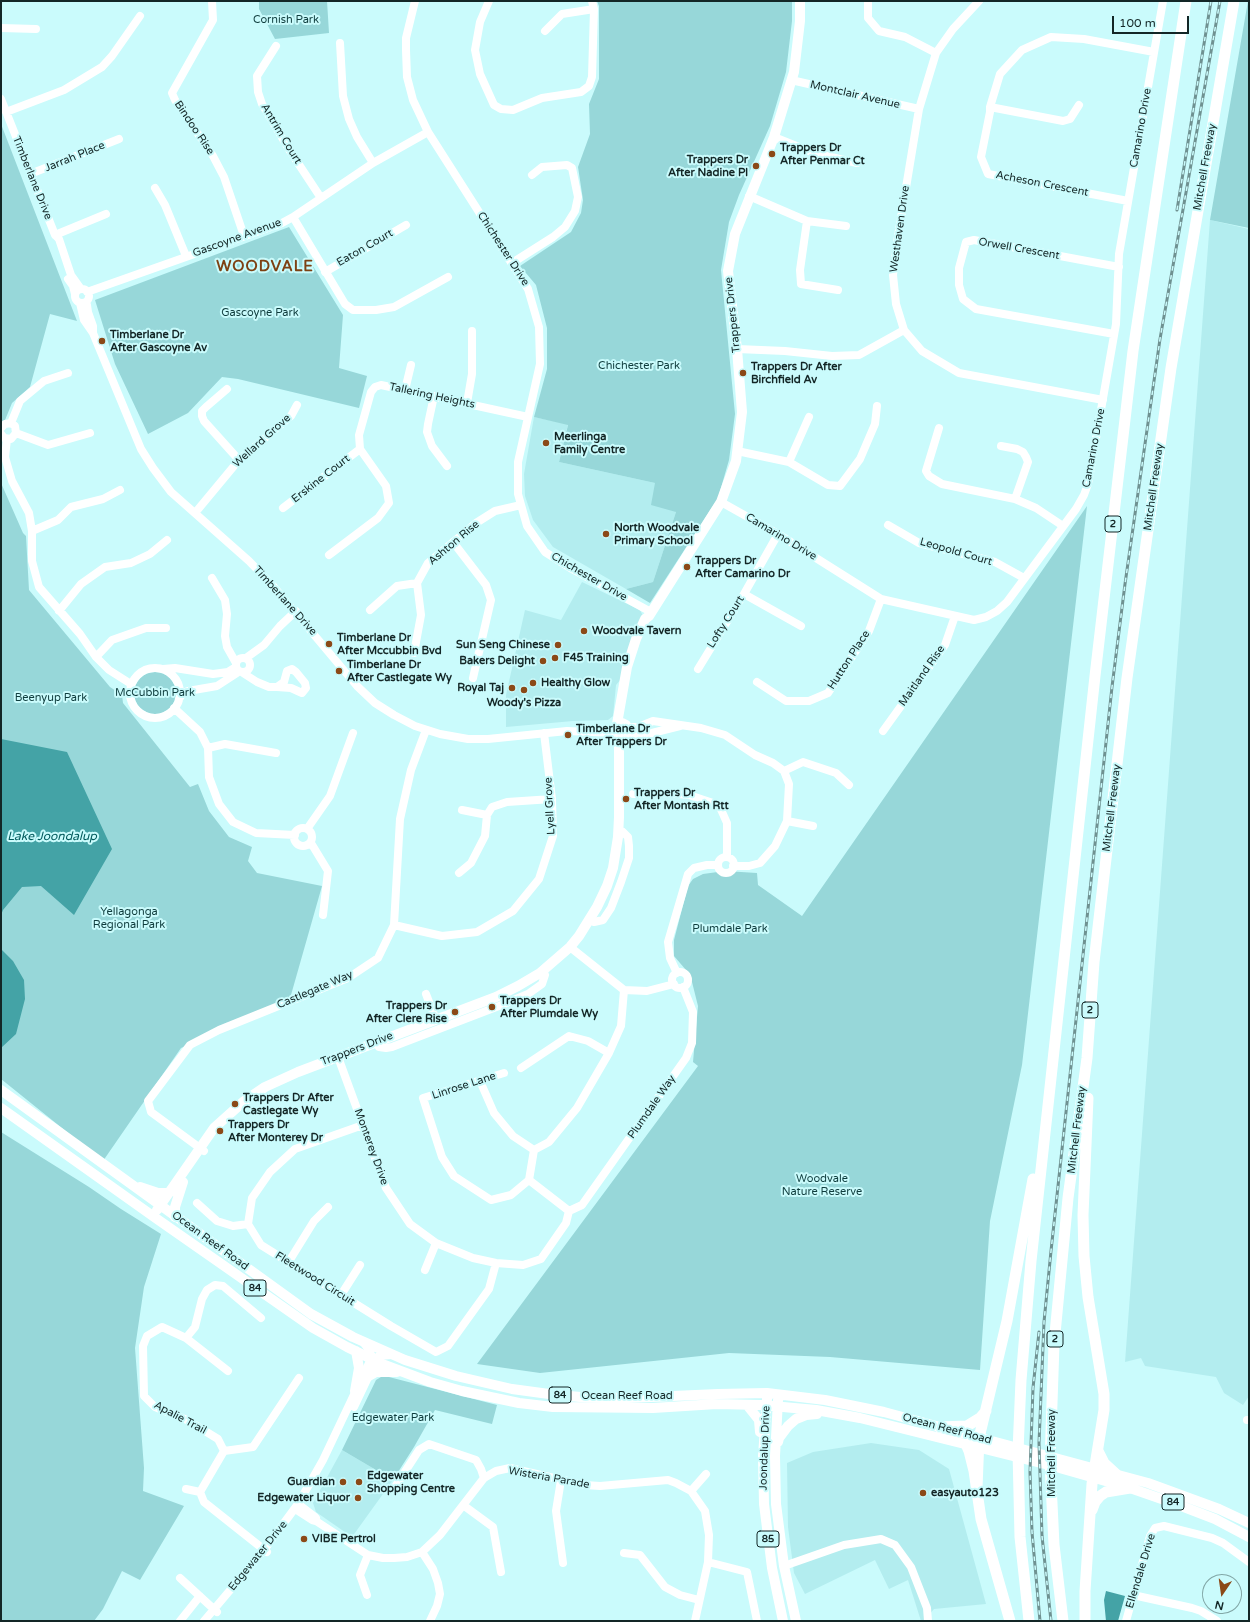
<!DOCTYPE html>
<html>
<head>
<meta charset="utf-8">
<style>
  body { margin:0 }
  #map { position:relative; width:1250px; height:1622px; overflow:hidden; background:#cafbfc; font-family:"Varela Round",sans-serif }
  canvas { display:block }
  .frame { position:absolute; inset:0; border:2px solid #132626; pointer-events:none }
  .north { position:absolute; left:1202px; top:1574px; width:40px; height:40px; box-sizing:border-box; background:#cafbfc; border:1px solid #81a6a6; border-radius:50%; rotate:193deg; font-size:11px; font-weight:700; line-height:16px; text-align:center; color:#132626 }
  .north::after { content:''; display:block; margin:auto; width:14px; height:18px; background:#8b4917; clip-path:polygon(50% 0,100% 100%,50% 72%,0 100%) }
  .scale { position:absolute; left:1112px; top:16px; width:77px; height:18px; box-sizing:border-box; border:2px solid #132626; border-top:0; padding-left:5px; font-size:12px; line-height:14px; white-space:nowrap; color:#132626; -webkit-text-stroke:3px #cafbfc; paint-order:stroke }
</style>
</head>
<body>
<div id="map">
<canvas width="1250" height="1622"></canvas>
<div class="frame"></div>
<div class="north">N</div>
<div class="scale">100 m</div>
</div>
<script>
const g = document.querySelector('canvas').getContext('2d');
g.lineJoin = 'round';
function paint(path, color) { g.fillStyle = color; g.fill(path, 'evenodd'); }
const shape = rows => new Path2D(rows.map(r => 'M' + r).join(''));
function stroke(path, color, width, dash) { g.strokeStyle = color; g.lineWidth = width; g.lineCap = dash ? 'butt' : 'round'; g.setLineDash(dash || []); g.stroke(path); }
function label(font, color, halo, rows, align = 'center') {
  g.font = font + ' "Varela Round",sans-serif'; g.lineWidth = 4; g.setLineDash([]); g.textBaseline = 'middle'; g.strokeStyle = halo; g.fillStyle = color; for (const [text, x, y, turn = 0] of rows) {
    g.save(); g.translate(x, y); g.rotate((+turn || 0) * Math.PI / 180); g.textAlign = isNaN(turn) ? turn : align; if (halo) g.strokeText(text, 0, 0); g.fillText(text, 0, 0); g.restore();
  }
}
const built = shape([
  [1210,220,1249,229,1249,1396,1243,1405,1224,1393,1216,1377,1145,1366,1141,1358,1125,1362],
  [534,417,568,424,559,462,655,483,676,512,653,582,626,589,553,547,533,520,525,496,524,474],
  [582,582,640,610,642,614,643,617,621,679,616,685,613,716,608,720,573,721,506,727,506,695,525,610,561,620],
  [871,1443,919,1450,949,1469,986,1604,934,1609,924,1621,921,1621,908,1580,889,1589,875,1560,805,1594,794,1573,788,1527,787,1463,813,1452],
  [342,1450,393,1480,352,1537,316,1512,313,1503]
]);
const green = shape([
  [259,1,327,1,329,33,275,39,259,9],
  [597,1,792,1,792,21,786,72,770,126,739,195,729,222,721,270,735,414,729,460,718,498,650,603,626,589,653,582,676,512,651,505,655,483,559,462,568,425,534,417,547,369,547,328,536,285,520,266,571,232,581,213,583,200,578,167,590,134,589,104,599,79,599,6],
  [1248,1,1249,1,1249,228,1210,220],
  [1,124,77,321,50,314,30,387,12,403,3,425,1,426],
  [289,227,343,315,339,368,367,376,359,408,238,379,222,377,188,413,148,434,115,364,95,300],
  [1,483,23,533,26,536,29,590,110,687,122,695,123,703,190,787,198,784,209,811,229,837,252,847,248,861,257,873,322,886,289,1002,181,1048,103,1161,1,1079],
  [1087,506,1022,1065,990,1221,980,1370,830,1357,729,1353,540,1373,477,1364,698,1066,693,1062,698,1006,692,982,686,970,674,956,674,940,688,886,693,879,703,874,725,871,757,873,758,885,802,916],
  '134 693a21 21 0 1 1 42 0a21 21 0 1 1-42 0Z',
  [1,1132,89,1187,121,1209,161,1234,144,1287,135,1348,144,1468,143,1491,184,1506,140,1580,122,1571,103,1609,94,1621,1,1621],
  [381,1377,389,1377,497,1405,492,1424,435,1410,414,1447,393,1480,342,1450,376,1380]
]);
const water = shape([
  [1,739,67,752,112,849,74,915,41,886,22,887,3,910,1,915],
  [1,949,13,961,24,980,25,999,16,1034,1,1048],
  [1106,1591,1125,1596,1118,1621,1106,1621,1104,1600]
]);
const minor = shape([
  [212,1,213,20,172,93,175,100,213,156,224,177,244,236],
  [415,1,406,38,406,50,407,77,413,100,428,132,528,289,539,327,540,364,518,462,518,494,527,526,545,552,572,569,651,612],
  [489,1,480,22,475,50,480,74,494,105,501,109,513,110,542,98,581,92,589,86,592,77,594,9,592,1],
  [868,1,868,18,879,31,905,37,936,53],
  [979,1,953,29,936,53,919,109,898,236,893,275,896,304,904,330,922,351,959,373,1103,400],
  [1,28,36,29],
  [545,31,562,14,594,9],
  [340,43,343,96,349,119,357,137,373,163],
  [276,46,257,76,258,92,262,104,290,151,321,198],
  [791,80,919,109],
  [1,99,55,235,59,239,71,275,81,289],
  [990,107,1063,121,1070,119,1079,105],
  [6,112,64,90,102,67,112,56,140,16],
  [774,137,814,153,857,163],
  [30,174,119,139],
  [155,188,165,205,186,256],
  [749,196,807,221,846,226],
  [1128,201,988,174,981,157,990,112,990,107,1000,74,1022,50,1051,37,1084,39,1154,52],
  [293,217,345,304,353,310,376,310,394,307,448,277],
  [807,221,800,270,801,284,838,290],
  [55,235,106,214],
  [512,263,553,237,565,227,575,211,578,197,572,168,567,165,542,167,532,175],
  [325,272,406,225],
  [68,279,73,286,75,294],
  '75 296a7 7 0 1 1 14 0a7 7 0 1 1-14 0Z',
  [87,292,282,223,293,217,373,163,428,132],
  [80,303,84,320,93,333,141,449,153,468,171,492,249,561,274,587,357,686,375,703,394,715,415,726,440,734,468,739,488,739,567,731,615,733],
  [87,305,88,312,93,326,93,332],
  [1114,334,976,309,963,299,959,285,959,268,966,242,974,240,1119,267],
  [737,349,785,351,832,356,859,355,904,330],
  [227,389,206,407,202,411,202,416,204,421,239,460],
  [405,390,411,365],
  [434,396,428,424,427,432,432,446,447,466],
  [467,403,472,374,472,331],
  [11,423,20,401,44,381,68,373],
  [1,428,5,424,11,423,15,426,16,433,11,439,4,438,1,434],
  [939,428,926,471,929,476,942,484,1015,499,1036,508,1063,526],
  [16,433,48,445,90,433],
  [7,439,5,457,12,481,29,513,32,531,32,561,39,587,80,634,96,657,109,670,131,684],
  [1001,446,1017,449,1023,452,1026,457,1028,462,1015,499],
  [737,451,789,462,828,485,840,486,860,459,875,424,877,406],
  [789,462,809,417],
  [721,502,778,534,881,599,974,620,986,617,997,611,1007,602,1076,509,1084,495,1088,484,1116,324,1119,254,1163,1],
  [283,508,360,449],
  [195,513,239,460,291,416,297,405],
  [888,525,919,543,995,562,1024,578],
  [32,531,58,520,71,507,103,499,120,490],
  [453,542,486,585,491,600,473,678],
  [329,555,378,518,389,503,386,486,360,449,359,435,371,392,375,387,381,385,528,417],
  [212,578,225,600,227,614,225,636,227,647,236,663],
  [744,594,801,626],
  [370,610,397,586,417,583],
  [59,611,81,584,105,567,131,563,150,554,167,540],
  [414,653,421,615,417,583,428,563,476,523,495,511,521,505],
  [96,657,112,640,146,628,166,628],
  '236 665a7 7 0 1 1 14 0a7 7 0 1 1-14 0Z',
  [246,658,264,645,280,626,296,611],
  '130 693a25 25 0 1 1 50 0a25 25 0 1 1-50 0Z',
  [163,669,175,668,213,674,228,672,236,667],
  [698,669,744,594,778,534],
  [243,673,257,682,269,687,277,687,284,682,287,671,292,669,296,672,305,683,306,688,302,693,291,688,277,687],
  [757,682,786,701,809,701,828,693,869,631,881,599],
  [179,699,183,693,188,691,217,686,237,673],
  [174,708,200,732,208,748,209,777,219,804,233,822,256,833,295,835],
  [627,727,638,727,653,721,701,728,725,735,755,755,773,763,784,771,789,784,787,821,775,846,760,863,749,866,733,866],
  [883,731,945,645,955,616],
  [627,734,652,733,680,726],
  [208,748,225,744,276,753],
  [784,771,803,762,836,773,849,785],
  [633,794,666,793,689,795,719,805,727,823,727,857],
  [462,810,487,815],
  [787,821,813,826],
  '294 837a9 9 0 1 1 18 0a9 9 0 1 1-18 0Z',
  [307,829,330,796,353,733],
  [311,843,328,871,323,915],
  '718 865a8 8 0 1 1 16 0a8 8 0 1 1-16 0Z',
  [459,873,471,863,485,836,487,815,492,807,507,802,552,799],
  [594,922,603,920,611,908,621,882,629,858,629,846,628,837,623,832],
  [394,925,442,936,477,932,513,911,539,879,553,836,552,799,544,733],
  [570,947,624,990,647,991,674,984],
  '672 980a8 8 0 1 1 16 0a8 8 0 1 1-16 0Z',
  [677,973,670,958,668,942,688,874,694,868,707,865,718,865],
  [426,994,436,1020],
  [379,1047,386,1048,392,1047,499,1006,528,994,542,984,545,975],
  [338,1057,386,1188,410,1224,436,1243,473,1258,496,1263,523,1265,541,1259,566,1223,569,1211,529,1180],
  [521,1068,569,1036,588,1041,609,1053],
  [504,1073,423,1098,442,1157,454,1176,491,1200,511,1195,529,1180],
  [480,1081,494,1113,513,1136,534,1150,529,1180],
  [363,1125,295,1149,270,1172,252,1198,248,1224,261,1245,391,1326,436,1352,448,1346,489,1289,496,1263],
  [534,1150,549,1142,577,1108,609,1053,621,1026,624,990],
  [204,1151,151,1112,148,1101,190,1045,219,1030,348,978,378,958,394,925,400,819,411,770,426,730],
  [197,1203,217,1221,233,1226,248,1224],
  [569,1211,582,1205,686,1058,692,1043,693,1012,683,987],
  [288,1263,314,1221,328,1207],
  [425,1270,436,1243],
  [341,1295,360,1265],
  [186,1338,195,1327,202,1299,207,1290,215,1285,223,1286,261,1318],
  [354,1407,374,1365,370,1351,363,1342],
  [1247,1420,1249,1420],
  [224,1451,218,1439,187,1420,155,1407,144,1396,143,1346,147,1336,162,1327,186,1338,228,1371],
  [561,1480,556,1511,563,1563],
  [186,1489,200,1492],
  [393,1490,419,1450,429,1444,476,1460,481,1469,484,1478],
  [691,1491,706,1474],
  [298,1504,315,1517,316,1518],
  [463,1505,493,1527,501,1572],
  [295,1509,312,1520,316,1521,368,1555,383,1558,394,1558,407,1557,422,1552,440,1535,484,1478,496,1471,510,1468,585,1485,600,1486,668,1480,676,1483,691,1491,705,1511,709,1535,708,1562,695,1621],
  [267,1552,204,1502,200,1492,224,1451,253,1447,299,1378],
  [422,1552,433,1569,438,1583,440,1594,437,1606,430,1621],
  [624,1553,640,1555,665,1587,680,1595,699,1600],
  [708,1562,747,1572,757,1621],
  [784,1566,844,1545,881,1539,895,1545,911,1567,927,1608,928,1621],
  [180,1578,217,1612],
  [367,1595,360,1575,368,1555],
  [1133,1595,1192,1608,1201,1611,1217,1621],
  [180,1621,200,1596],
  [204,1621,264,1550,298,1504,323,1460,369,1363,373,1359,379,1356,392,1355],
  [1126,1621,1150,1536,1155,1528,1164,1526,1212,1538,1223,1543,1249,1562]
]);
const major = shape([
  [617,724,627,667,636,639,645,619,649,616,721,502,736,461,742,412,737,349,728,271,735,234,774,137,794,72,800,21,800,1],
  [1,1090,311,1314,353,1337,405,1360,456,1376,512,1389,549,1394,580,1397,628,1398,718,1394,767,1393,825,1400,884,1412,1148,1483,1219,1509,1249,1523],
  [1,1108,157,1219,313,1328,347,1347,382,1364,430,1382,462,1391,519,1403,553,1407,653,1408,717,1404,761,1405,816,1410,860,1418,1049,1465,1130,1488,1176,1504,1215,1519,1249,1537],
  [140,1187,158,1193,169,1193],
  [157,1210,214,1128,243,1102,265,1087,298,1072,496,997,518,986,540,973,570,947,579,936,597,907,607,886,613,868,618,837,619,817,619,743,614,731,614,729,618,723,622,723,626,725,628,730,626,734,621,736,616,734],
  [175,1217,175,1207,183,1182],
  [369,1376,376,1372,397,1372],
  [355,1391,359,1368,356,1351],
  [767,1399,763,1456,764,1504,772,1568,783,1621],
  [778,1400,775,1456,776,1504,784,1566,796,1621],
  [747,1405,759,1420,760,1432],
  [778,1442,779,1438,788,1426,796,1419,806,1415,817,1414]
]);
const highway = shape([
  [939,1427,967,1426,980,1418,986,1411],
  [966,1444,969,1451,974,1471,981,1519,1010,1621],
  [1098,1451,1104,1463,1116,1474],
  [977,1488,979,1438,1007,1321,1033,1179],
  [1092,1510,1095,1502,1100,1496,1106,1492,1130,1488],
  [1029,1621,1020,1537,1018,1451,1021,1380,1031,1261,1095,676,1133,351,1186,1],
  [1063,1621,1054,1545,1050,1462,1054,1344,1068,1198,1087,1058,1094,962,1127,678,1171,368,1234,1],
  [1085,1621,1085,1591,1092,1484,1104,1410,1104,1394,1088,1297,1084,1256,1083,1215,1088,1098]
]);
const rail = shape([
  [1177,210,1211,1],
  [1039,1332,1033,1388,1030,1472,1032,1532,1040,1621],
  [1051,1621,1042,1536,1039,1443,1044,1322,1051,1251,1112,687,1125,584,1160,339,1220,1]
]);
const markers = [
  [772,154,4,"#8b4917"],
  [756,166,4,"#8b4917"],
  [102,341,4,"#8b4917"],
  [743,373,4,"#8b4917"],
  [546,443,4,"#8b4917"],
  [606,534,4,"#8b4917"],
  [687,567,4,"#8b4917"],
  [584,631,4,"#8b4917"],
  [329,644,4,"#8b4917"],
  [558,645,4,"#8b4917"],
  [555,658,4,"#8b4917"],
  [543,661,4,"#8b4917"],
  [339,671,4,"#8b4917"],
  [533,683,4,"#8b4917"],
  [512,688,4,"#8b4917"],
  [524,690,4,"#8b4917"],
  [568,735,4,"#8b4917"],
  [626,799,4,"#8b4917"],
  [492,1007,4,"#8b4917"],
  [455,1012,4,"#8b4917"],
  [235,1104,4,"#8b4917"],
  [220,1131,4,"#8b4917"],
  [343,1482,4,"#8b4917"],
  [359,1482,4,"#8b4917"],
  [923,1493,4,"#8b4917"],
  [358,1498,4,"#8b4917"],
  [304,1539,4,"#8b4917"]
];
const shields = [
  [1113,524,16],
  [1090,1010,16],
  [255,1288,22],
  [1055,1339,16],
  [560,1395,22],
  [1173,1502,22],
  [768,1539,22]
];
const shieldNames = [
  ["2",1113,524],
  ["2",1090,1010],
  ["84",255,1288],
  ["2",1055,1339],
  ["84",560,1395],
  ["84",1173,1502],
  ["85",768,1539]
];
const parkNames = [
  ["Cornish Park",286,20],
  ["Gascoyne Park",260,313],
  ["Chichester Park",639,366],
  ["McCubbin Park",155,693],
  ["Beenyup Park",51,698],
  ["Yellagonga",129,912],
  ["Regional Park",129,925],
  ["Plumdale Park",730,929],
  ["Woodvale",822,1179],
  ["Nature Reserve",822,1192],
  ["Edgewater Park",393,1418]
];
const streetNames = [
  ["Montclair Avenue",855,95,13],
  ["Bindoo Rise",194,128,56],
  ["Camarino Drive",1141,128,-80],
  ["Antrim Court",281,134,59],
  ["Jarrah Place",75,157,-22],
  ["Mitchell Freeway",1205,167,-80],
  ["Timberlane Drive",32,178,68],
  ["Acheson Crescent",1042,184,11],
  ["Westhaven Drive",900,229,-82],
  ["Gascoyne Avenue",237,238,-20],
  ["Eaton Court",365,248,-30],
  ["Chichester Drive",503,249,57],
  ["Orwell Crescent",1019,249,10],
  ["Trappers Drive",733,315,-96],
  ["Tallering Heights",432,396,12],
  ["Wellard Grove",262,441,-42],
  ["Camarino Drive",1094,448,-79],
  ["Erskine Court",321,479,-38],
  ["Mitchell Freeway",1154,487,-82],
  ["Camarino Drive",781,537,31],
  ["Ashton Rise",454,543,-40],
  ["Leopold Court",956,552,16],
  ["Chichester Drive",589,577,30],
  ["Timberlane Drive",285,601,48],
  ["Lofty Court",726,622,-58],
  ["Hutton Place",849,660,-57],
  ["Maitland Rise",922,676,-55],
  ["Lyell Grove",550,806,-93],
  ["Mitchell Freeway",1112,808,-83],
  ["Castlegate Way",315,990,-23],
  ["Trappers Drive",357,1049,-21],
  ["Linrose Lane",464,1086,-18],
  ["Plumdale Way",652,1107,-55],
  ["Mitchell Freeway",1077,1130,-83],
  ["Monterey Drive",371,1147,70],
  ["Ocean Reef Road",210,1241,36],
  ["Fleetwood Circuit",315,1279,32],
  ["Ocean Reef Road",627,1396],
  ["Apalie Trail",180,1418,28],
  ["Ocean Reef Road",947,1429,15],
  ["Joondalup Drive",765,1448,-88],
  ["Mitchell Freeway",1052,1453,-90],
  ["Wisteria Parade",549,1478,10],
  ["Edgewater Drive",258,1556,-51],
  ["Ellendale Drive",1141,1571,-73]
];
const poiNames = [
  ["Trappers Dr",780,148],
  ["After Penmar Ct",780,161],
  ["Trappers Dr",748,160,"right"],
  ["After Nadine Pl",748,173,"right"],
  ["Timberlane Dr",110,335],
  ["After Gascoyne Av",110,348],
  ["Trappers Dr After",751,367],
  ["Birchfield Av",751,380],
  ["Meerlinga",554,437],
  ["Family Centre",554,450],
  ["North Woodvale",614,528],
  ["Primary School",614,541],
  ["Trappers Dr",695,561],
  ["After Camarino Dr",695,574],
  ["Woodvale Tavern",592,631],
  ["Timberlane Dr",337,638],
  ["After Mccubbin Bvd",337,651],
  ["Sun Seng Chinese",550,645,"right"],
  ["F45 Training",563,658],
  ["Bakers Delight",535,661,"right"],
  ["Timberlane Dr",347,665],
  ["After Castlegate Wy",347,678],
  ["Healthy Glow",541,683],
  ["Royal Taj",504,688,"right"],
  ["Woody's Pizza",524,703,"center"],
  ["Timberlane Dr",576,729],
  ["After Trappers Dr",576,742],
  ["Trappers Dr",634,793],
  ["After Montash Rtt",634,806],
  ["Trappers Dr",500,1001],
  ["After Plumdale Wy",500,1014],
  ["Trappers Dr",447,1006,"right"],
  ["After Clere Rise",447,1019,"right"],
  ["Trappers Dr After",243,1098],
  ["Castlegate Wy",243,1111],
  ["Trappers Dr",228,1125],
  ["After Monterey Dr",228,1138],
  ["Edgewater",367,1476],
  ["Shopping Centre",367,1489],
  ["Guardian",335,1482,"right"],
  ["easyauto123",931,1493],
  ["Edgewater Liquor",350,1498,"right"],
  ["VIBE Pertrol",312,1539]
];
const waterNames = [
  ["Lake Joondalup",52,837]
];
const districtNames = [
  ["WOODVALE",265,267]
];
paint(built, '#b3edef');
paint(green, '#97d7d9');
paint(water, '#44a3a6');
stroke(minor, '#fff', 8);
stroke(major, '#fff', 10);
stroke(highway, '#fff', 11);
stroke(rail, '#6f9191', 3);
stroke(rail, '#cafbfc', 1.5, [4.5]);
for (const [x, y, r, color] of markers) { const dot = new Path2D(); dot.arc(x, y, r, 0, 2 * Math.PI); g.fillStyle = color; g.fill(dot); stroke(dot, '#cafbfc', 1.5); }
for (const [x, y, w] of shields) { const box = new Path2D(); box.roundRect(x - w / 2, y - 8, w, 16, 3); g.fillStyle = '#cafbfc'; g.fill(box); stroke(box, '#132626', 1); }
label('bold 10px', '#132626', null, shieldNames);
label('11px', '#0f3c3d', '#cafbfc', parkNames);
label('11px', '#132626', '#cafbfc', streetNames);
label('bold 11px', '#132626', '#cafbfc', poiNames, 'left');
label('italic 12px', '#025a5c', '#cafbfc', waterNames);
g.letterSpacing = '1px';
label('bold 15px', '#7d4113', '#cafbfc', districtNames);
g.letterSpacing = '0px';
</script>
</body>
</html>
